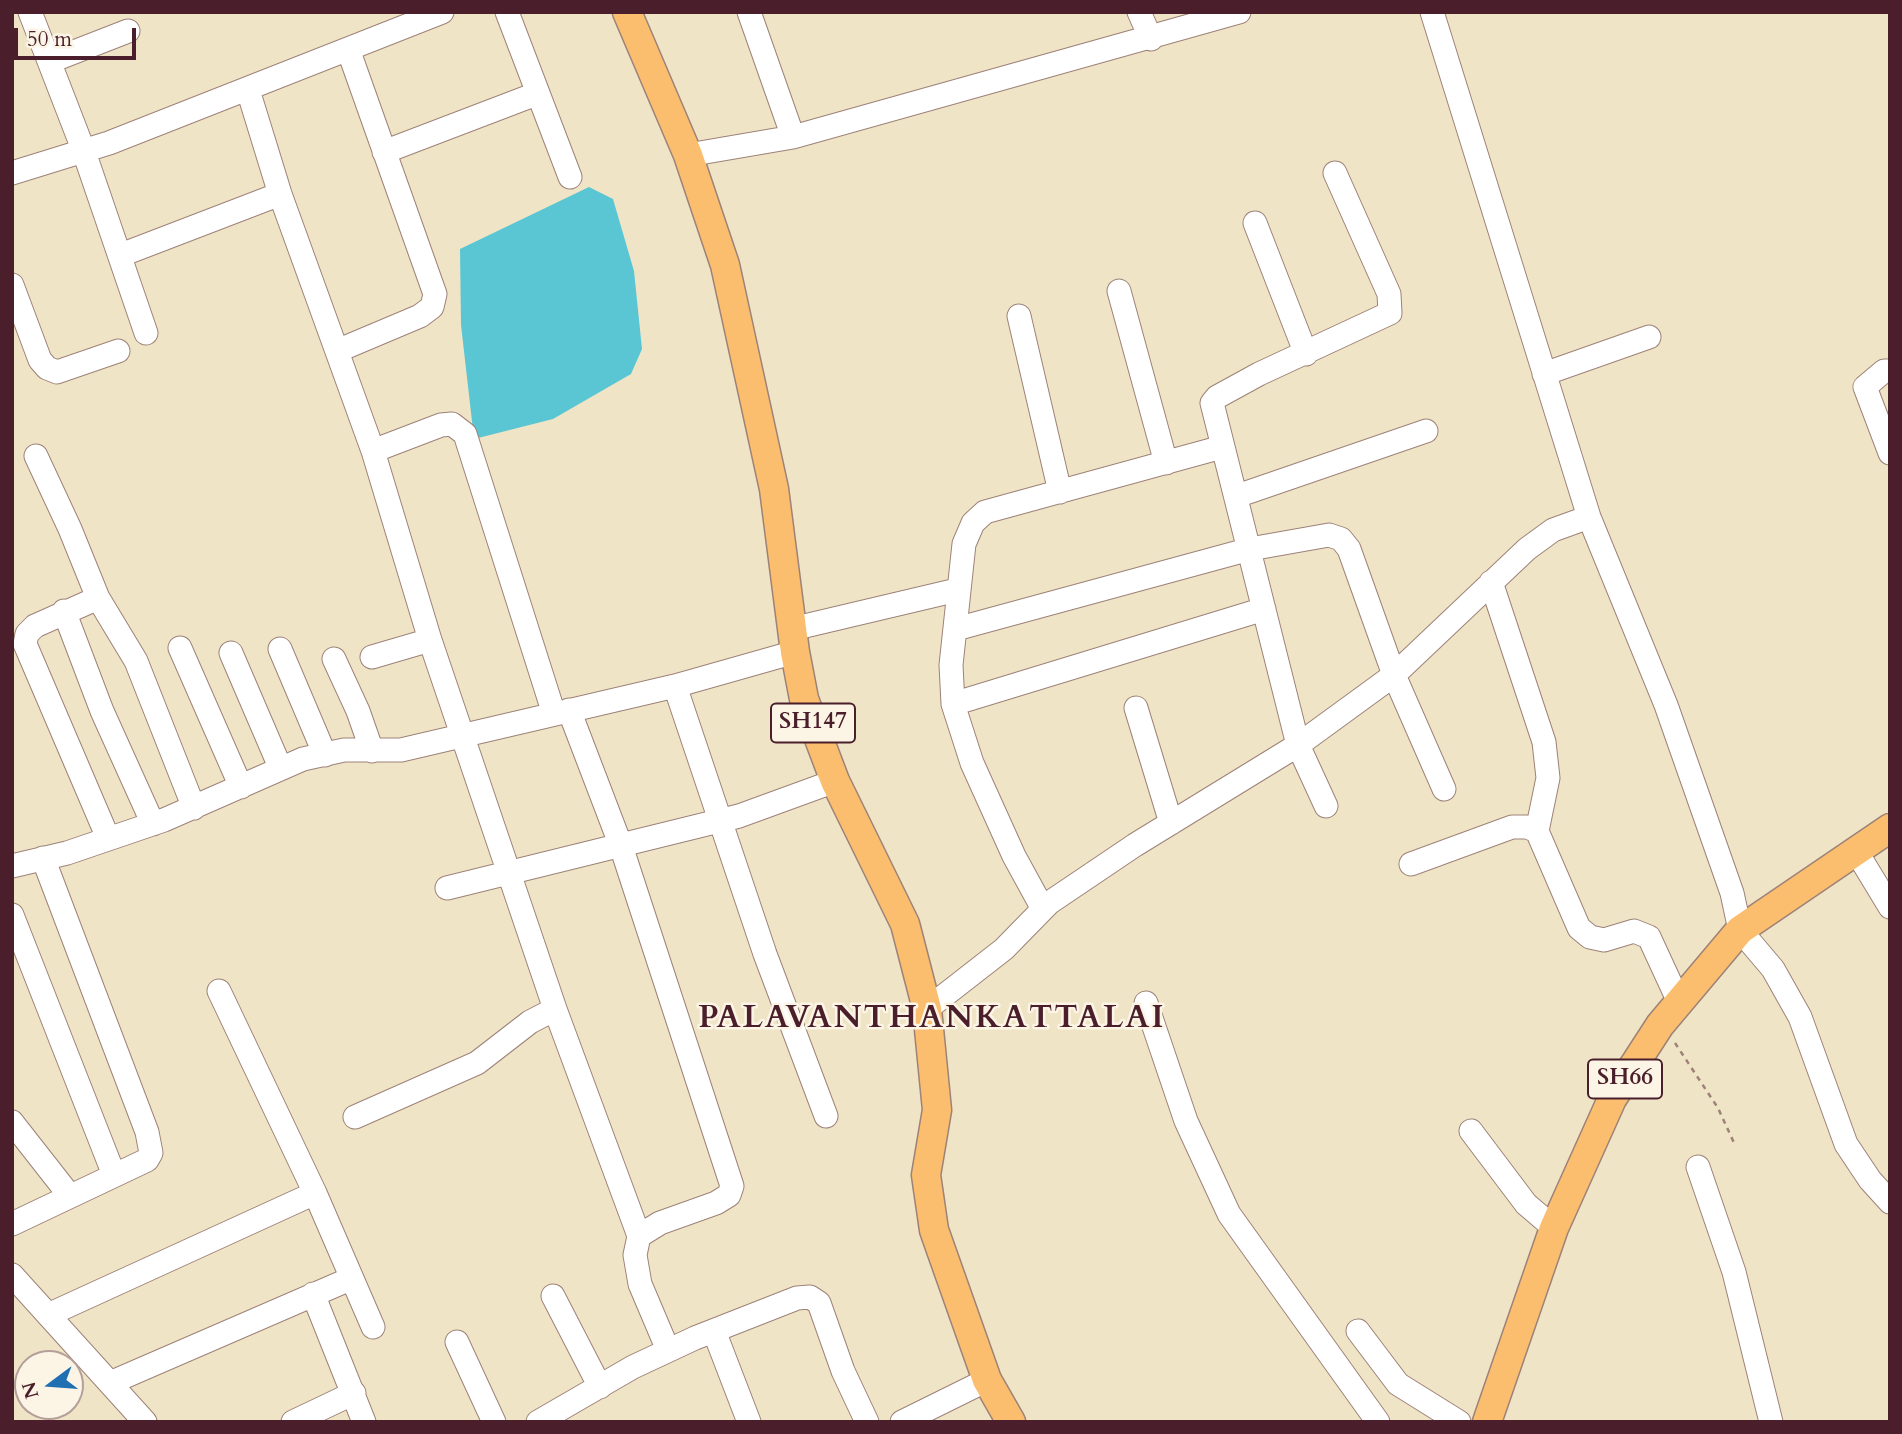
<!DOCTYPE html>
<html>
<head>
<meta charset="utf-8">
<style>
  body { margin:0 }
  #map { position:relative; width:1902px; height:1434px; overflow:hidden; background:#f0e4c6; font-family:Cardo,serif }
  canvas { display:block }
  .frame { position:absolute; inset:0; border:14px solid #4a1f2b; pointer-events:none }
  .north { position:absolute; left:14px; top:1350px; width:70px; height:70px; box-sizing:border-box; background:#fcf5e5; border:2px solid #b59f9b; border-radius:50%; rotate:254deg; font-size:19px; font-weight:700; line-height:28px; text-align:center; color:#4a1f2b }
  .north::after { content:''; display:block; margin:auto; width:24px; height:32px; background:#1f6fb2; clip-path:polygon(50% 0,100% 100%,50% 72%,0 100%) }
  .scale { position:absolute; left:14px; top:28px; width:122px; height:32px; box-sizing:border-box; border:4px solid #4a1f2b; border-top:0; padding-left:9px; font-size:21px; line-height:24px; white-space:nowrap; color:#4a1f2b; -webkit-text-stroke:5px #fcf5e5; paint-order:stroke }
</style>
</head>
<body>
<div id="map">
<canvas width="1902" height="1434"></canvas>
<div class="frame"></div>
<div class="north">N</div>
<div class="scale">50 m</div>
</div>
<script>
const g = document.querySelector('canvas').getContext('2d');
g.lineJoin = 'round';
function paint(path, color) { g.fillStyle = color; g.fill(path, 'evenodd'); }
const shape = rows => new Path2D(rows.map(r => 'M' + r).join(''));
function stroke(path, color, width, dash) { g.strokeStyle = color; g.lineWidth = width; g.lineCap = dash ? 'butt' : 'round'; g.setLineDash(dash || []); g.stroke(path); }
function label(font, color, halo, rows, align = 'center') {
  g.font = font + ' Cardo,serif'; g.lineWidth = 5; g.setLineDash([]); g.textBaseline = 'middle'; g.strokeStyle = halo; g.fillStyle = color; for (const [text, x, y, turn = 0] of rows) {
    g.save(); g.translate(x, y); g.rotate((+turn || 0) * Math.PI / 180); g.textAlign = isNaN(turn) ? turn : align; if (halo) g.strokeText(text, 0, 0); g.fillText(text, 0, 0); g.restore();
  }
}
const water = shape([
  [589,187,613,199,634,271,642,349,631,374,553,419,474,439,461,325,460,249]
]);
const path = shape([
  [1675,1043,1718,1108,1735,1145]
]);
const minor = shape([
  [30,12,83,149,146,333],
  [507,12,570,177],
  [749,12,793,137],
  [1139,12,1151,39],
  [1432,12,1589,517,1666,705,1732,893,1740,930,1773,969,1800,1017,1846,1144,1870,1180,1890,1202],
  [51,61,128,31],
  [248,90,280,194,373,451,430,640,555,1009,639,1236],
  [384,152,536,94],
  [688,155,793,137,1239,12],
  [12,173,109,143,442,12],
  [1255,223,1306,354],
  [121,255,280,194],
  [12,285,40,360,47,368,57,372,118,351],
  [1119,291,1166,463],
  [1019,316,1060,492],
  [337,351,420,316,432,307,435,294,348,49],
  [1890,371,1884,371,1865,387,1890,453],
  [1544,374,1649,337],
  [373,451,441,425,452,424,465,434,554,714],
  [36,456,70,529,98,598,136,661,194,808],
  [1237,496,1426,431],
  [1491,582,1544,742,1548,778,1537,831],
  [98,598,35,626,27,634,25,644,108,838],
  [64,611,102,711,153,824],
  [792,629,957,590],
  [956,629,1250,549,1329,535,1341,539,1349,549,1394,675,1444,789],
  [180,648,241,787],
  [280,649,325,755],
  [231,653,280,767],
  [372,657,430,640],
  [334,659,358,711,372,751],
  [675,686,765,954,826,1116],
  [953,704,1264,609],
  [1136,708,1171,823],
  [569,710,621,846,732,1186,729,1195,716,1203,660,1223,639,1236,635,1255,640,1284,668,1350],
  [1326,806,1298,745,1212,403,1217,397,1259,374,1390,313,1389,294,1335,173],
  [1856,851,1890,907],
  [1411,864,1512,827,1527,827,1537,831,1579,928,1590,937,1604,940,1634,931,1649,937,1679,1002],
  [12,866,67,853,164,820,303,759,344,750,401,750,675,686,795,652],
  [447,888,739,816,835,781],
  [1043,909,1014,856,972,763,953,704,951,665,964,544,973,523,985,512,1222,447],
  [12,915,114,1175],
  [219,991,315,1193,373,1327],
  [1146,1003,1186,1121,1229,1214,1378,1422],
  [927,1009,1004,949,1049,903,1135,845,1298,745,1394,675,1527,549,1553,530,1589,517],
  [355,1117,477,1063,530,1022,555,1009],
  [12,1122,70,1196],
  [1471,1131,1526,1204,1554,1228],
  [1698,1167,1734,1272,1771,1422],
  [12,1224,147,1160,151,1153,147,1132,43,858],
  [12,1275,145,1422],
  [313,1294,364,1422],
  [553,1296,600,1387],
  [48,1315,315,1193],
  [714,1331,749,1422],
  [1358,1331,1398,1384,1459,1422],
  [457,1342,494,1422],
  [110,1383,350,1279],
  [293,1422,354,1393],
  [538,1422,633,1367,695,1338,797,1298,810,1297,819,1303,843,1371,867,1422],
  [902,1422,987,1380]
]);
const major = shape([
  [627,12,688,155,725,265,774,489,795,652,804,699,835,781,905,924,927,1009,937,1110,926,1175,934,1230,987,1380,1011,1422],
  [1487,1422,1554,1228,1612,1099,1660,1025,1740,930,1890,828]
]);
const shields = [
  [813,723,84],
  [1625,1079,74]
];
const shieldNames = [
  ["SH147",813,723],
  ["SH66",1625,1079]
];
const districtNames = [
  ["PALAVANTHANKATTALAI",932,1020]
];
paint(water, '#5ac6d3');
stroke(minor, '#9d8278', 25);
stroke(major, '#9d8278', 31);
stroke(path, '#9d8278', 2.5, [5, 5]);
stroke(minor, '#fff', 23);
stroke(major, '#fbbd6e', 28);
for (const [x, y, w] of shields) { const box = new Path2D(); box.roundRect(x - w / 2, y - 19.5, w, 39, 5); g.fillStyle = '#fcf5e5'; g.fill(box); stroke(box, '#4a1f2b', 2); }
label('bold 23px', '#4a1f2b', null, shieldNames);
g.letterSpacing = '2px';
label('bold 32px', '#4a1f2b', '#fcf5e5', districtNames);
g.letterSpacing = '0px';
</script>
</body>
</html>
